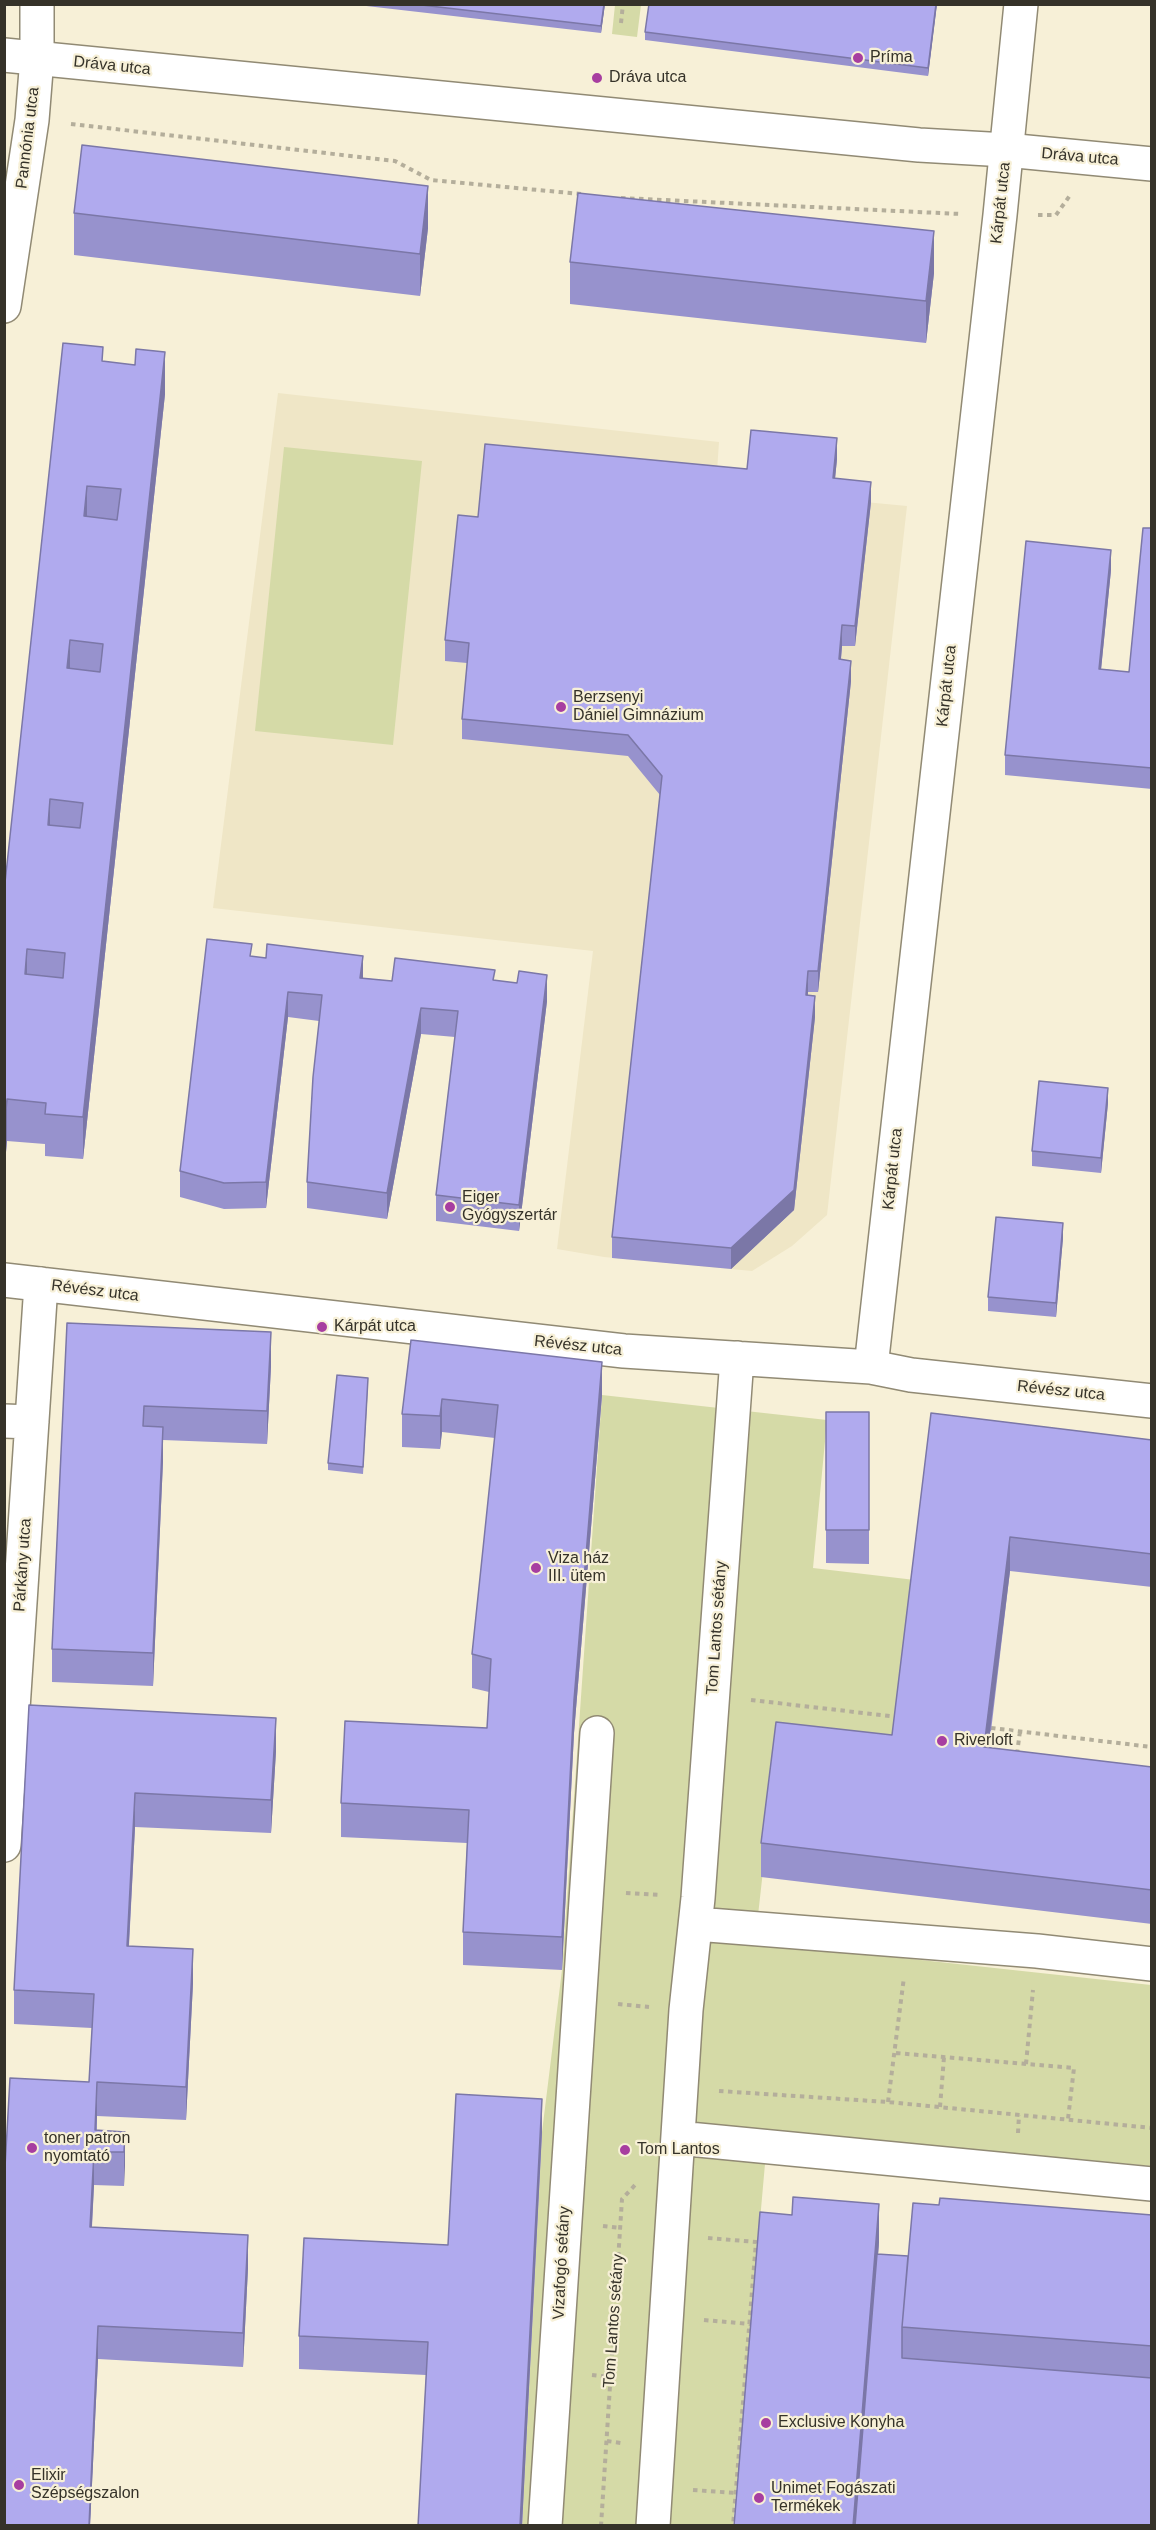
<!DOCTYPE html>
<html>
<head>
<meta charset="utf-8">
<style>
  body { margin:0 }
  #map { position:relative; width:1156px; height:2530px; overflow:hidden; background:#f7f0d7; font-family:Helvetica,sans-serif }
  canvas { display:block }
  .frame { position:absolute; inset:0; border:6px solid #353229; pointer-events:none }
</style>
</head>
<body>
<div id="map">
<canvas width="1156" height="2530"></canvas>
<div class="frame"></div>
</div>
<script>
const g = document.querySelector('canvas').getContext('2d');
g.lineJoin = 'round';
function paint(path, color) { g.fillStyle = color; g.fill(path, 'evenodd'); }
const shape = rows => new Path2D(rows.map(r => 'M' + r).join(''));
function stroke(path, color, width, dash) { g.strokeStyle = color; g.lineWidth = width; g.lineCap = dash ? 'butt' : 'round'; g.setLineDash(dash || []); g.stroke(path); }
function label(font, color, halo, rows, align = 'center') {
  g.font = font + ' Helvetica,sans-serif'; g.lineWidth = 4.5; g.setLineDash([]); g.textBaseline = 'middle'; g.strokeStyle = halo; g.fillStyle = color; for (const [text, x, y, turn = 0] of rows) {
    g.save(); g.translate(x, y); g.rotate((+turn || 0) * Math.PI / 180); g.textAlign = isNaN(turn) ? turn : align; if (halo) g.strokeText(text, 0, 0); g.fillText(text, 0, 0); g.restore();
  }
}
const built = shape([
  [278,393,719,442,716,486,837,459,833,499,907,506,827,1215,792,1246,752,1271,604,1257,557,1249,593,951,213,908]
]);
const green = shape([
  [615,5,641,5,637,37,612,34],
  [284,447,422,461,393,745,255,731],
  [602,1395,827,1420,813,1568,915,1580,892,1769,776,1755,755,1942,1151,1985,1151,2166,768,2130,733,2525,522,2526,542,2132,562,1970]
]);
const path = shape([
  [621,23,623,4],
  [71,124,395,161,431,180,581,194],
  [621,198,961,214],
  [1038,215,1056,215,1071,194],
  [751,1700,898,1717],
  [991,1728,1152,1747],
  [1017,1754,1020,1731],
  [626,1893,660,1895],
  [618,2004,649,2007],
  [896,2053,1074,2068,1068,2119],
  [1026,2064,1033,1990],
  [719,2091,888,2102,1152,2128],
  [888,2102,904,1977],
  [940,2107,944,2057],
  [1018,2133,1019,2115],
  [603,2226,621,2228],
  [708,2238,756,2242,733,2526],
  [704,2320,750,2324],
  [592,2375,610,2377],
  [607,2441,621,2443],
  [693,2490,736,2493],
  [601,2526,622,2199,636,2184]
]);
const street = shape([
  [4,306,32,120,37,58,37,4],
  [4,1280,624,1351,871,1367,911,1375,1152,1401],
  [871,1367,1000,215,1021,4],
  [4,1421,32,1422],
  [4,1845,41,1284],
  [696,1924,1037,1951,1152,1964],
  [678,2138,1152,2184],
  [545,2526,597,1733],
  [653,2526,686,2010,698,1898,737,1358]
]);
const secondary = shape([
  [4,55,919,145,1006,150,1152,164]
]);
const wall = shape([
  [349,4,605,4,601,33],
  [937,4,928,76,645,40,645,32],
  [74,213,428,228,420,296,74,255],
  [570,262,934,273,926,343,570,304],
  [103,361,165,394,83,1159,45,1156,45,1144,7,1141,6,1152,4,1152,4,892],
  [837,459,835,478,871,502,855,646,842,646,841,659,851,681,818,992,808,992,808,996,815,1017,794,1210,731,1269,612,1258,612,1237,660,795,628,756,462,739,462,719,467,663,445,661,445,640,478,517,747,469],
  [1152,528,1152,789,1005,775,1005,755,1111,570,1101,669,1129,672],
  [252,957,363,978,392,981,495,980,547,1001,519,1231,436,1221,436,1195,455,1037,421,1034,387,1219,307,1208,307,1182,319,1021,288,1017,266,1208,224,1209,180,1197,180,1171],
  [1108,1103,1101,1173,1032,1166,1032,1151],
  [1063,1238,1056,1317,988,1311,988,1297],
  [67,1323,271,1366,267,1444,163,1440,163,1461,153,1686,52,1682,52,1649],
  [411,1340,602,1395,574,1733,562,1970,463,1965,463,1932,467,1843,341,1837,341,1803,487,1728,489,1692,472,1688,472,1654,495,1438,442,1432,440,1449,402,1447,402,1414],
  [368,1386,363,1474,328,1470,328,1463],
  [826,1412,869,1412,869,1564,826,1563],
  [931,1413,1152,1440,1152,1587,1010,1571,989,1748,1152,1767,1152,1924,761,1877,761,1843,892,1735],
  [29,1705,276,1751,271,1833,135,1827,129,1946,193,1983,186,2120,97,2116,97,2131,125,2132,124,2186,94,2185,92,2227,248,2268,243,2367,98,2359,90,2526,4,2526,89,2082,92,2028,14,2024,14,1990],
  [542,2132,522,2526,418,2526,426,2375,299,2369,299,2336,448,2245],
  [939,2205,1152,2215,1152,2526,734,2526,879,2243,878,2254,908,2256]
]);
const shadedWall = shape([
  [604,4,605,4,601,33,601,26],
  [936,4,937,4,928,76,928,68],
  [428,186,428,228,420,296,420,254],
  [934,231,934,273,926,343,926,301],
  [165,352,165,394,83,1159,83,1117],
  [837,438,837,459,833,499,833,478],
  [871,482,871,502,855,646,855,626],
  [87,486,87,528,84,516],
  [1111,550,1111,570,1099,690,1099,669],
  [842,625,842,646,839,680,839,659],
  [70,640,70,682,67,668],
  [851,661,851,681,818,992,818,971],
  [50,799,50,841,48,825],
  [27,949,27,991,25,974],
  [363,956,363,982,360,978],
  [808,971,808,992,806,1016,806,995],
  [547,975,547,1001,519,1231,519,1205],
  [288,992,288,1017,266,1208,266,1182],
  [815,996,815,1017,794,1210,731,1269,731,1248],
  [421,1008,421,1034,387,1219,387,1193],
  [1108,1088,1108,1103,1101,1173,1101,1158],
  [7,1099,7,1141,6,1152,6,1110],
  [1063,1223,1063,1238,1056,1317,1056,1303],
  [271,1332,271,1366,267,1444,267,1411],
  [602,1362,602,1395,574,1733,562,1970,562,1937,574,1700],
  [442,1399,442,1432,440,1449,440,1416],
  [163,1427,163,1461,153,1686,153,1653],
  [1010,1537,1010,1571,984,1780,984,1747],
  [276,1718,276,1751,271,1833,271,1800],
  [135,1793,135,1827,127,1979,127,1946],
  [193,1949,193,1983,186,2120,186,2087],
  [97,2082,97,2116,95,2152,95,2130],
  [542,2099,542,2132,522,2526,520,2526],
  [125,2132,125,2166,124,2186,124,2152],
  [94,2152,94,2185,90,2260,90,2227],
  [879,2204,879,2243,856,2526,853,2526],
  [248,2235,248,2268,243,2367,243,2333],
  [98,2326,98,2359,90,2526,89,2526]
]);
const building = shape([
  [413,4,604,4,601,26,413,4],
  [649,4,936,4,928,68,645,32,649,4],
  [82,145,428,186,420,254,74,213,82,145],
  [578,193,934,231,926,301,570,262,578,193],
  [63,343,103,347,102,361,135,365,136,349,165,352,83,1117,45,1114,46,1103,7,1099,6,1110,4,1110,4,892,63,343],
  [87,486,121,489,117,520,84,516,87,486],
  [70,640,103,644,100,672,67,668,70,640],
  [50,799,83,803,80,828,48,825,50,799],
  [27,949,65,953,63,978,25,974,27,949],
  [751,430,837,438,833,478,871,482,855,626,842,625,839,659,851,661,818,971,808,971,806,995,815,996,794,1190,731,1248,612,1237,662,776,628,735,462,719,469,643,445,640,458,515,478,517,485,444,747,469,751,430],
  [1143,528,1152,528,1152,768,1005,755,1026,541,1111,550,1099,669,1129,672,1143,528],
  [207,939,252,944,250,956,266,958,267,944,363,956,360,978,392,981,395,958,495,970,493,980,517,983,519,971,547,975,519,1205,436,1195,458,1011,421,1008,387,1193,307,1182,313,1077,322,995,288,992,266,1182,224,1183,180,1171,207,939],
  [1039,1081,1108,1088,1101,1158,1032,1151,1039,1081],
  [996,1217,1063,1223,1056,1303,988,1297,996,1217],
  [67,1323,271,1332,267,1411,144,1406,143,1426,163,1427,153,1653,52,1649,67,1323],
  [411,1340,602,1362,574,1700,562,1937,463,1932,469,1810,341,1803,345,1721,487,1728,491,1659,472,1654,498,1405,442,1399,440,1416,402,1414,411,1340],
  [337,1375,368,1378,363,1467,328,1463,337,1375],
  [826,1412,869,1412,869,1530,826,1530,826,1412],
  [931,1413,1152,1440,1152,1554,1010,1537,984,1747,1152,1767,1152,1890,761,1843,776,1722,892,1735,931,1413],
  [29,1705,276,1718,271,1800,135,1793,127,1946,193,1949,186,2087,97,2082,95,2130,125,2132,124,2152,94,2152,90,2227,248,2235,243,2333,98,2326,89,2526,4,2526,4,2185,10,2078,89,2082,94,1994,14,1990,29,1705],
  [456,2094,542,2099,520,2526,418,2526,428,2342,299,2336,304,2238,448,2245,456,2094],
  [793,2197,879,2204,853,2526,734,2526,760,2212,792,2215,793,2197],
  [940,2198,1152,2215,1152,2346,902,2327,913,2203,939,2205,940,2198],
  [877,2254,908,2256,902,2327,902,2358,1152,2378,1152,2526,855,2526,877,2254]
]);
const markers = [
  [858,58,6,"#a73ea0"],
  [597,78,6,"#a73ea0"],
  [561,707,6,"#a73ea0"],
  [450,1207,6,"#a73ea0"],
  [322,1327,6,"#a73ea0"],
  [536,1568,6,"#a73ea0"],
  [942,1741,6,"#a73ea0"],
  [32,2148,6,"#a73ea0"],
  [625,2150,6,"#a73ea0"],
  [766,2423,6,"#a73ea0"],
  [19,2485,6,"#a73ea0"],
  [759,2498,6,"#a73ea0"]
];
const poiNames = [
  ["Príma",870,58],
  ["Dráva utca",609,78],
  ["Berzsenyi",573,698],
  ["Dániel Gimnázium",573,716],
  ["Eiger",462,1198],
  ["Gyógyszertár",462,1216],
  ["Kárpát utca",334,1327],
  ["Viza ház",548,1559],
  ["III. ütem",548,1577],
  ["Riverloft",954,1741],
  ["toner patron",44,2139],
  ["nyomtató",44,2157],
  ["Tom Lantos",637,2150],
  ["Exclusive Konyha",778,2423],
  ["Elixir",31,2476],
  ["Szépségszalon",31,2494],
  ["Unimet Fogászati",771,2489],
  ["Termékek",771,2507]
];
const streetNames = [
  ["Dráva utca",112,66,6],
  ["Pannónia utca",28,138,-83],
  ["Dráva utca",1080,157,5],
  ["Kárpát utca",1001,203,-84],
  ["Kárpát utca",947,686,-84],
  ["Kárpát utca",893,1169,-84],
  ["Révész utca",95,1291,7],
  ["Révész utca",578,1346,6],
  ["Révész utca",1061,1391,6],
  ["Párkány utca",23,1565,-86],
  ["Tom Lantos sétány",717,1628,-86],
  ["Vizafogó sétány",562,2263,-87],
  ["Tom Lantos sétány",614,2321,-86]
];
paint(built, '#efe6c6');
paint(green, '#d5daa7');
stroke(street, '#918a74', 36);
stroke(secondary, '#918a74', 36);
stroke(path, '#b4ae9b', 4, [4.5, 4.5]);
stroke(street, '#fff', 33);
stroke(secondary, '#fff', 33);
paint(wall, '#9792cd');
paint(shadedWall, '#7b77a7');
paint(building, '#b0aaee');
stroke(building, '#7b77a7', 1.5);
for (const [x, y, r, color] of markers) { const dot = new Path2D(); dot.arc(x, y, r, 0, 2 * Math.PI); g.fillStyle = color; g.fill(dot); stroke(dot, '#f7f0d7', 2); }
label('16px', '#353229', '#f7f0d7', poiNames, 'left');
label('16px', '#353229', '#f7f0d7', streetNames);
</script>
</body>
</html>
